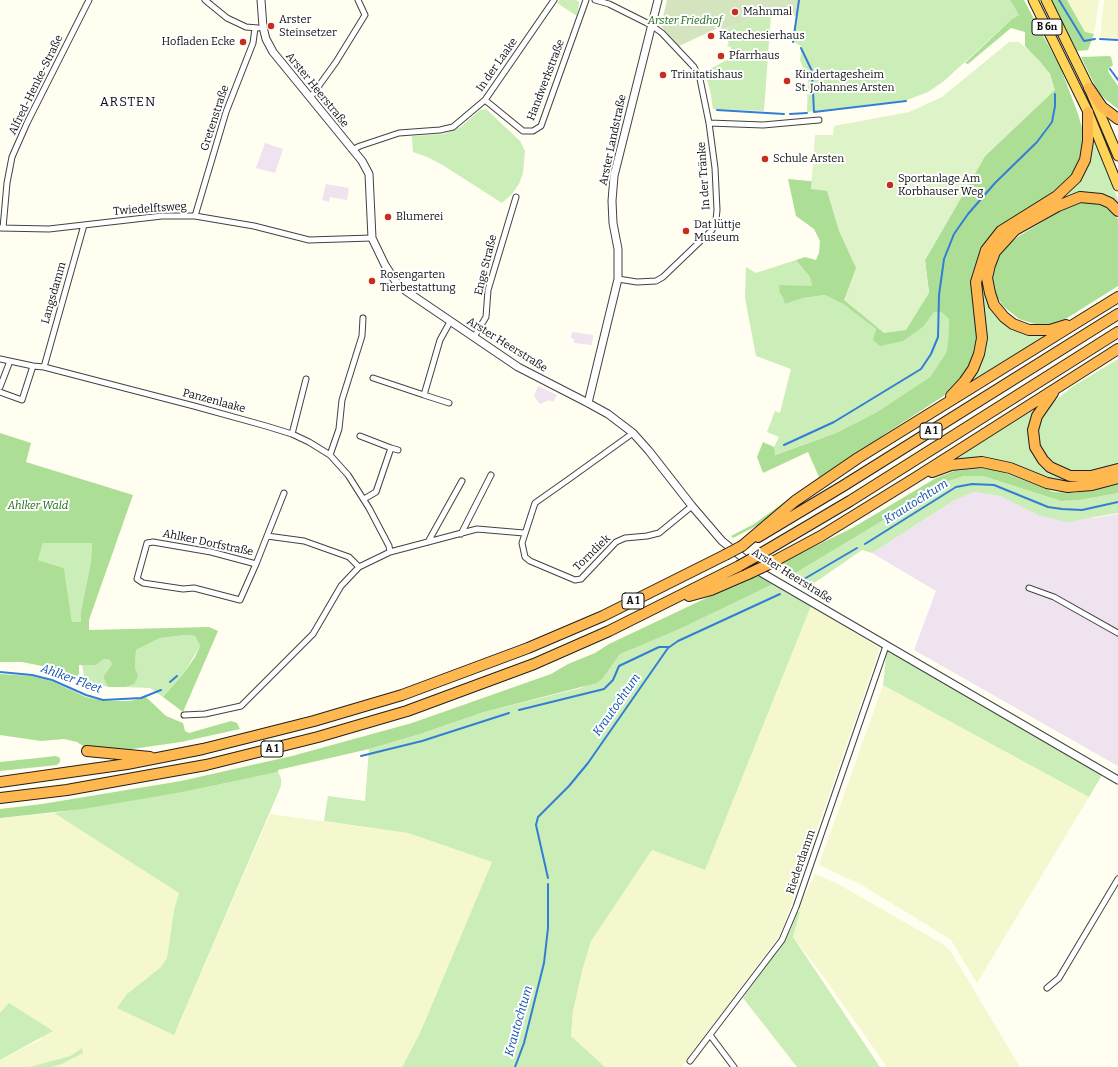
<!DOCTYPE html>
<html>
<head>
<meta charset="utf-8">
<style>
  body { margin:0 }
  canvas { display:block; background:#fffef1 }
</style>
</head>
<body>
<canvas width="1118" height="1067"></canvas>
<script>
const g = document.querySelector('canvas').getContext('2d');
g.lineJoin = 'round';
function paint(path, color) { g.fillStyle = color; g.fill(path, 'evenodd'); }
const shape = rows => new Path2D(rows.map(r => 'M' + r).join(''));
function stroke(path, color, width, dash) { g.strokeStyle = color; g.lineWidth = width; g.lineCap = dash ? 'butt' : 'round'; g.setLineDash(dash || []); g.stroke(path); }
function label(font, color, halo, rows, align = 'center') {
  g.font = font + ' Bitter,serif'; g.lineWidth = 4; g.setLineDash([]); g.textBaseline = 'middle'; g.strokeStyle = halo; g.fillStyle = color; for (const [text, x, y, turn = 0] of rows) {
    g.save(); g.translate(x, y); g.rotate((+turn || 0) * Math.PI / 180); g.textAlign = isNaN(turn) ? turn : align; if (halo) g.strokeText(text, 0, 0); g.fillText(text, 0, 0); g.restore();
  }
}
const industrial = shape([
  [265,143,283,149,275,173,256,168],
  [326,184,349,188,347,200,330,197,329,202,322,200],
  [572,332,593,335,592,345,574,343,574,339,571,338],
  [538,386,557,395,553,402,549,400,540,404,534,396],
  [974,492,1000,496,1038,515,1096,518,1118,514,1118,766,914,650,936,591,872,553,953,501]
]);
const farmland = shape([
  [1067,0,1099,0,1094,34,1085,32],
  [1104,0,1118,0,1118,38,1100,37],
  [811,606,880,648,784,925,778,938,681,1067,605,1067,571,1036,573,1011,582,971,591,941,652,850,705,870],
  [883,685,1089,797,977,983,951,940,862,885,819,865],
  [54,813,179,893,174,910,167,958,161,967,127,994,174,1035,270,814,408,833,492,862,420,1033,402,1067,52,1067,72,1060,81,1048,70,1056,44,1064,30,1067,0,1067,0,1060,42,1039,0,1013,0,818],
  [815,874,838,884,941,943,950,950,1020,1067,887,1067,820,972,793,937,800,912,797,911]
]);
const green = shape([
  [560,0,576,0,579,2,577,16,557,3],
  [799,0,1010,0,1019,15,1012,19,944,81,928,92,907,100,807,112,808,79,800,60,802,47,794,42],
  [771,14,764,111,713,109,710,89,704,72,733,57,732,55,734,54,730,46,728,47,727,45,729,44,722,29,738,25,751,17],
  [486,109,520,141,525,151,523,173,519,184,512,194,502,203,441,164,427,157,413,152,412,136,444,134,461,127,480,110],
  [1094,138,1118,199,1118,205,1110,198,1089,193,1066,198,1033,216,1005,235,994,248,985,272,985,284,990,304,1005,321,1014,328,1032,334,1054,332,962,391,976,370,983,347,985,325,981,287,982,271,991,251,998,240,1010,228,1069,192,1084,171,1089,161,1092,139],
  [796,260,810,277,812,286,791,287,784,285,785,304,803,298,825,295,843,304,876,329,875,338,924,326,934,312,941,312,949,319,948,343,946,353,930,377,877,412,836,433,774,455,774,447,779,437,767,432,775,411,780,413,791,369,756,356,745,298,746,267,756,273],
  [1118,359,1118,464,1081,473,1053,465,1047,459,1039,444,1038,431,1042,416,1051,404,1072,387],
  [1039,403,1036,411,1039,462,1090,480,1079,484,1046,479,1013,465,947,463,976,443,986,440],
  [964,476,983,476,1061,501,1080,500,1118,493,1118,513,1067,522,1038,515,1000,496,974,492,953,501,872,553,862,550,807,588,789,577,930,492,949,481],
  [43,543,92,543,91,562,81,611,81,622,72,622,64,568,38,560],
  [773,584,811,606,705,870,652,850,591,941,582,971,573,1011,571,1036,605,1067,402,1067,420,1033,492,862,408,833,324,821,328,796,365,801,369,749,420,734,484,712,581,688,603,678,620,654],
  [186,635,195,636,200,646,184,673,163,697,150,688,126,687,134,684,136,650,160,638],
  [887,649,1102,775,1089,797,883,685],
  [104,659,110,660,112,664,103,677,108,687,85,681,82,665,96,665],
  [278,772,281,778,281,786,174,1035,117,1008,127,994,161,967,167,958,174,910,179,893,54,813,183,792],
  [797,911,800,912,793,937,880,1067,797,1067,743,998,783,942,790,930],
  [9,1003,53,1031,0,1060,0,1013],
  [82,1048,83,1053,62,1064,52,1067,30,1067,70,1056]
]);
const forest = shape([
  [1010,0,1024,0,1061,69,1078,114,1083,131,1082,146,1079,161,1074,172,1063,186,1001,225,985,243,977,261,972,276,972,289,977,323,977,338,974,354,968,369,956,385,942,397,885,434,760,524,733,538,731,536,754,524,819,477,808,452,763,473,757,457,763,442,774,447,775,455,836,433,877,412,930,377,946,353,948,343,949,319,941,312,934,312,924,326,903,341,880,346,873,340,876,329,843,304,825,295,803,298,785,304,783,297,780,293,779,285,812,286,810,277,796,260,805,257,816,260,819,253,820,241,814,229,796,216,788,179,831,183,929,293,925,260,985,156,1054,90,1050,74,1025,46,1025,32,1011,28,968,64,965,63,1012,19,1019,15],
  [1051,0,1067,0,1085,32,1094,34,1088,50,1077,51],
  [1109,56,1111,57,1113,65,1108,69,1109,73,1118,86,1118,109,1105,99,1097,90,1081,57],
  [1082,202,1096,203,1109,209,1118,219,1118,286,1064,320,1051,324,1035,324,1019,319,1003,306,996,295,993,278,996,265,1002,250,1019,236,1072,204],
  [0,433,31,443,26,462,133,495,89,620,89,630,209,627,218,631,183,712,163,697,184,673,195,657,200,646,195,636,186,635,160,638,136,650,135,668,138,676,134,684,126,687,108,687,103,677,112,664,110,660,104,659,96,665,79,665,79,674,77,677,52,668,22,662,0,662],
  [43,543,92,543,91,562,81,611,81,622,72,622,64,568,38,560],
  [986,468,1005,473,1054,492,1075,493,1118,484,1118,493,1080,500,1061,501,983,476,964,476,949,481,930,492,789,577,771,568,854,527,936,478,954,471],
  [757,574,773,584,679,629,620,654,603,678,597,683,484,712,420,734,369,749,278,770,278,772,183,792,83,809,0,818,0,809,42,804,181,781,292,756,412,723,551,674,568,664,595,653,609,644],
  [0,674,32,676,51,681,86,697,104,701,130,701,146,697,166,716,183,723,185,731,189,733,231,721,237,723,240,729,181,742,132,749,86,748,77,742,64,739,41,741,0,735],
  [56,756,60,758,60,762,57,765,0,771,0,762]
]);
const cemetery = shape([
  [667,0,799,0,797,16,771,14,751,17,738,25,722,29,720,27,679,46,661,26]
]);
const pitch = shape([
  [1009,42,1019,42,1038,59,1050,74,1055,90,985,156,925,260,929,293,906,330,884,333,844,300,856,268,839,231,827,191,811,189,815,135,833,135,834,126,909,112,942,97]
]);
const stream = shape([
  [1059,0,1084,41,1095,39],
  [1100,39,1118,40],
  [793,42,799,0],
  [801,48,812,71,814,112,906,101],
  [1110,69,1118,80],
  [717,110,784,114],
  [790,114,807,113],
  [784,445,834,422,921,369,931,354,938,337,939,295,944,259,954,234,968,214,995,183,1037,142,1052,122,1055,106,1055,94],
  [865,544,956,487,972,484,994,485,1048,507,1062,509,1082,510,1118,502],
  [799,582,857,548],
  [0,672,32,675,52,680,86,695,103,700,141,698,161,690],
  [170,682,177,676],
  [519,710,604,689,613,680,619,666,659,647,669,647],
  [361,756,422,741,509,713],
  [548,878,536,825,538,817,569,786,588,763,668,648,678,641,780,594],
  [515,1067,524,1043,544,963,548,928,548,884]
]);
const minor = shape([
  [205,0,227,18,246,27,258,28],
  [595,0,609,4,651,25,662,33,694,67,700,79,709,123,715,168,717,210,716,220,712,230,663,277,656,281,637,282,618,279],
  [310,98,336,62,365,15,358,0],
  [485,100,523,131,533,131,541,126,586,0],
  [709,123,763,125,819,120],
  [352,150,360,146,399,133,440,130,453,127,485,100,554,0],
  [195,216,226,112,253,43,255,28],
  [0,228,49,229,162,216,195,216,254,226,309,240,372,238],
  [3,228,7,183,12,157,27,123,89,0],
  [474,337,486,317,488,290,516,197],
  [0,359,33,366,44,367,194,406,266,426,292,434,309,442,330,455,348,475,369,508,389,546,390,552],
  [44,367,84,225],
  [373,378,424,395,440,340,450,322],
  [0,387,10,361],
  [0,392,22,400,33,366],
  [424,395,449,403],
  [633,433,569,479,535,503,522,543,525,557,530,561,575,580,581,579,616,542,625,538,647,536,659,533,692,506],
  [292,434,306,379],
  [360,436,391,448,376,492,364,499],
  [391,448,398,450],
  [330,455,339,429,342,400,362,336,363,318],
  [461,534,491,475],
  [267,536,284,493],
  [428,542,462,481],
  [256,564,211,552,153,542,147,543,137,579,143,583,183,589,194,588,240,600,256,564,267,536,304,541,349,557,359,567],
  [1029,588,1054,597,1118,633],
  [184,715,205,714,241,706,313,634,341,586,359,567,390,552,477,529,524,533],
  [1047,988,1059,978,1118,879],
  [710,1035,734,1067],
  [690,1061,782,940,796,907,886,646]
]);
const tertiary = shape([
  [261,0,263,27,266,39,273,52,362,161,369,174,372,238,385,265,396,282,406,291,518,367,588,403,608,414,633,433,649,451,692,506,722,541,762,573,1118,780],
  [588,403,618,279,618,249,613,223,612,201,614,176,658,0]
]);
const trunk = shape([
  [1033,0,1088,112,1118,186],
  [1046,0,1089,88,1118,156]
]);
const motorway = shape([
  [1089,88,1102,107,1118,119],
  [1066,325,1050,330,1029,330,1013,324,1004,317,994,305,990,293,987,278,990,265,995,252,1015,230,1058,206,1080,197,1101,199,1110,203,1118,211],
  [1053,393,1037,416,1033,430,1035,447,1043,460,1050,467,1070,476,1091,476,1118,469],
  [951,396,964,382,973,369,979,354,982,338,976,282,986,250,1001,231,1057,196,1076,178,1085,160,1088,141,1088,112],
  [932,472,951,465,982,462,1010,468,1047,483,1068,487,1092,485,1118,478],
  [758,537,843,486,1118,314],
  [742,546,795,501,858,458,1118,297],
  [755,557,850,501,1118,332],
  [767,565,821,536,915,478,1118,349],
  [689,596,711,590,748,574],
  [87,751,150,757],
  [0,782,127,764,203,749,314,721,402,695,528,648,603,616,725,555],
  [0,798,67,790,206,765,318,737,407,711,534,664,609,631,739,566]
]);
const motorwayBridge = shape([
  [725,555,742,546],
  [739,566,755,557],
  [748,574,767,565]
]);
const markers = [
  [735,12,4,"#ca2c1b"],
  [271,26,4,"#ca2c1b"],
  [711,36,4,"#ca2c1b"],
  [243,42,4,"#ca2c1b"],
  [721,56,4,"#ca2c1b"],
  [663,75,4,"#ca2c1b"],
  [787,81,4,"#ca2c1b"],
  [765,159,4,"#ca2c1b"],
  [890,185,4,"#ca2c1b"],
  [388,217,4,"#ca2c1b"],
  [686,231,4,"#ca2c1b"],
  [372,281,4,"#ca2c1b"]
];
const shields = [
  [1047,27,30],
  [931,431,22],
  [633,601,22],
  [272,749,22]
];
const shieldNames = [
  ["B 6n",1047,27],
  ["A 1",931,431],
  ["A 1",633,601],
  ["A 1",272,749]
];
const poiNames = [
  ["Mahnmal",743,12],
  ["Arster",279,20],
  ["Steinsetzer",279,33],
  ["Katechesierhaus",719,36],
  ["Hofladen Ecke",235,42,"right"],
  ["Pfarrhaus",729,56],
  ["Trinitatishaus",671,75],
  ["Kindertagesheim",795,75],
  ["St. Johannes Arsten",795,88],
  ["Schule Arsten",773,159],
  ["Sportanlage Am",898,179],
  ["Korbhauser Weg",898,192],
  ["Blumerei",396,217],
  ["Dat lüttje",694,225],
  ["Museum",694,238],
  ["Rosengarten",380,275],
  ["Tierbestattung",380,288]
];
const parkNames = [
  ["Arster Friedhof",685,21],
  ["Ahlker Wald",38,506]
];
const streetNames = [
  ["In der Laake",497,65,-55],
  ["Handwerkstraße",546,80,-69],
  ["Alfred-Henke-Straße",36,85,-64],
  ["Arster Heerstraße",317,90,51],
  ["Gretenstraße",215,118,-72],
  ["Arster Landstraße",613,140,-78],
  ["In der Tränke",704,176,-94],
  ["Twiedelftsweg",150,209,-4],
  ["Enge Straße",486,265,-76],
  ["Langsdamm",54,293,-74],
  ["Arster Heerstraße",507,345,32],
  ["Panzenlaake",214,401,15],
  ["Ahlker Dorfstraße",208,543,12],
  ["Torndiek",592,553,-44],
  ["Arster Heerstraße",792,576,32],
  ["Riederdamm",801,862,-71]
];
const waterNames = [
  ["Krautochtum",916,502,-32],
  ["Ahlker Fleet",71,679,20],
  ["Krautochtum",617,705,-55],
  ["Krautochtum",519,1021,-74]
];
const quarterNames = [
  ["ARSTEN",128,102]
];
paint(industrial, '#eee3ee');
paint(farmland, '#f5f8ce');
paint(green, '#cbedb7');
paint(forest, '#acdf95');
paint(cemetery, '#d3e4bf');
paint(pitch, '#dff3c9');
stroke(stream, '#327ed7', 2);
stroke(minor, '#424242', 7);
stroke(tertiary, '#424242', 9);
stroke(trunk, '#202020', 11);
stroke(motorway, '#202020', 12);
stroke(minor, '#fff', 5);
stroke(tertiary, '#fff', 7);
stroke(trunk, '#ffd458', 9);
stroke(motorway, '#ffb84f', 10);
stroke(motorwayBridge, '#202020', 12, []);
stroke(motorwayBridge, '#ffb84f', 10);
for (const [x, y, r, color] of markers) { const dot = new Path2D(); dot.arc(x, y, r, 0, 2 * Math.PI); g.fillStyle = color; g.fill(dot); stroke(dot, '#fff', 1.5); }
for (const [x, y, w] of shields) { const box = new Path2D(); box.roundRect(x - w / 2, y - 8, w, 16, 3); g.fillStyle = '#fff'; g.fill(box); stroke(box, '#0f0f0f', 1); }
label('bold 10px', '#0f0f0f', null, shieldNames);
label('11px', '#0f0f0f', '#fff', poiNames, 'left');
label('italic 11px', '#1f6c19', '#fff', parkNames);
label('11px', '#0f0f0f', '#fff', streetNames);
label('italic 12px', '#0e50ab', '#fff', waterNames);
g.letterSpacing = '1px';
label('13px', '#0f0f0f', '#fff', quarterNames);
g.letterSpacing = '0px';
</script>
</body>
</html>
